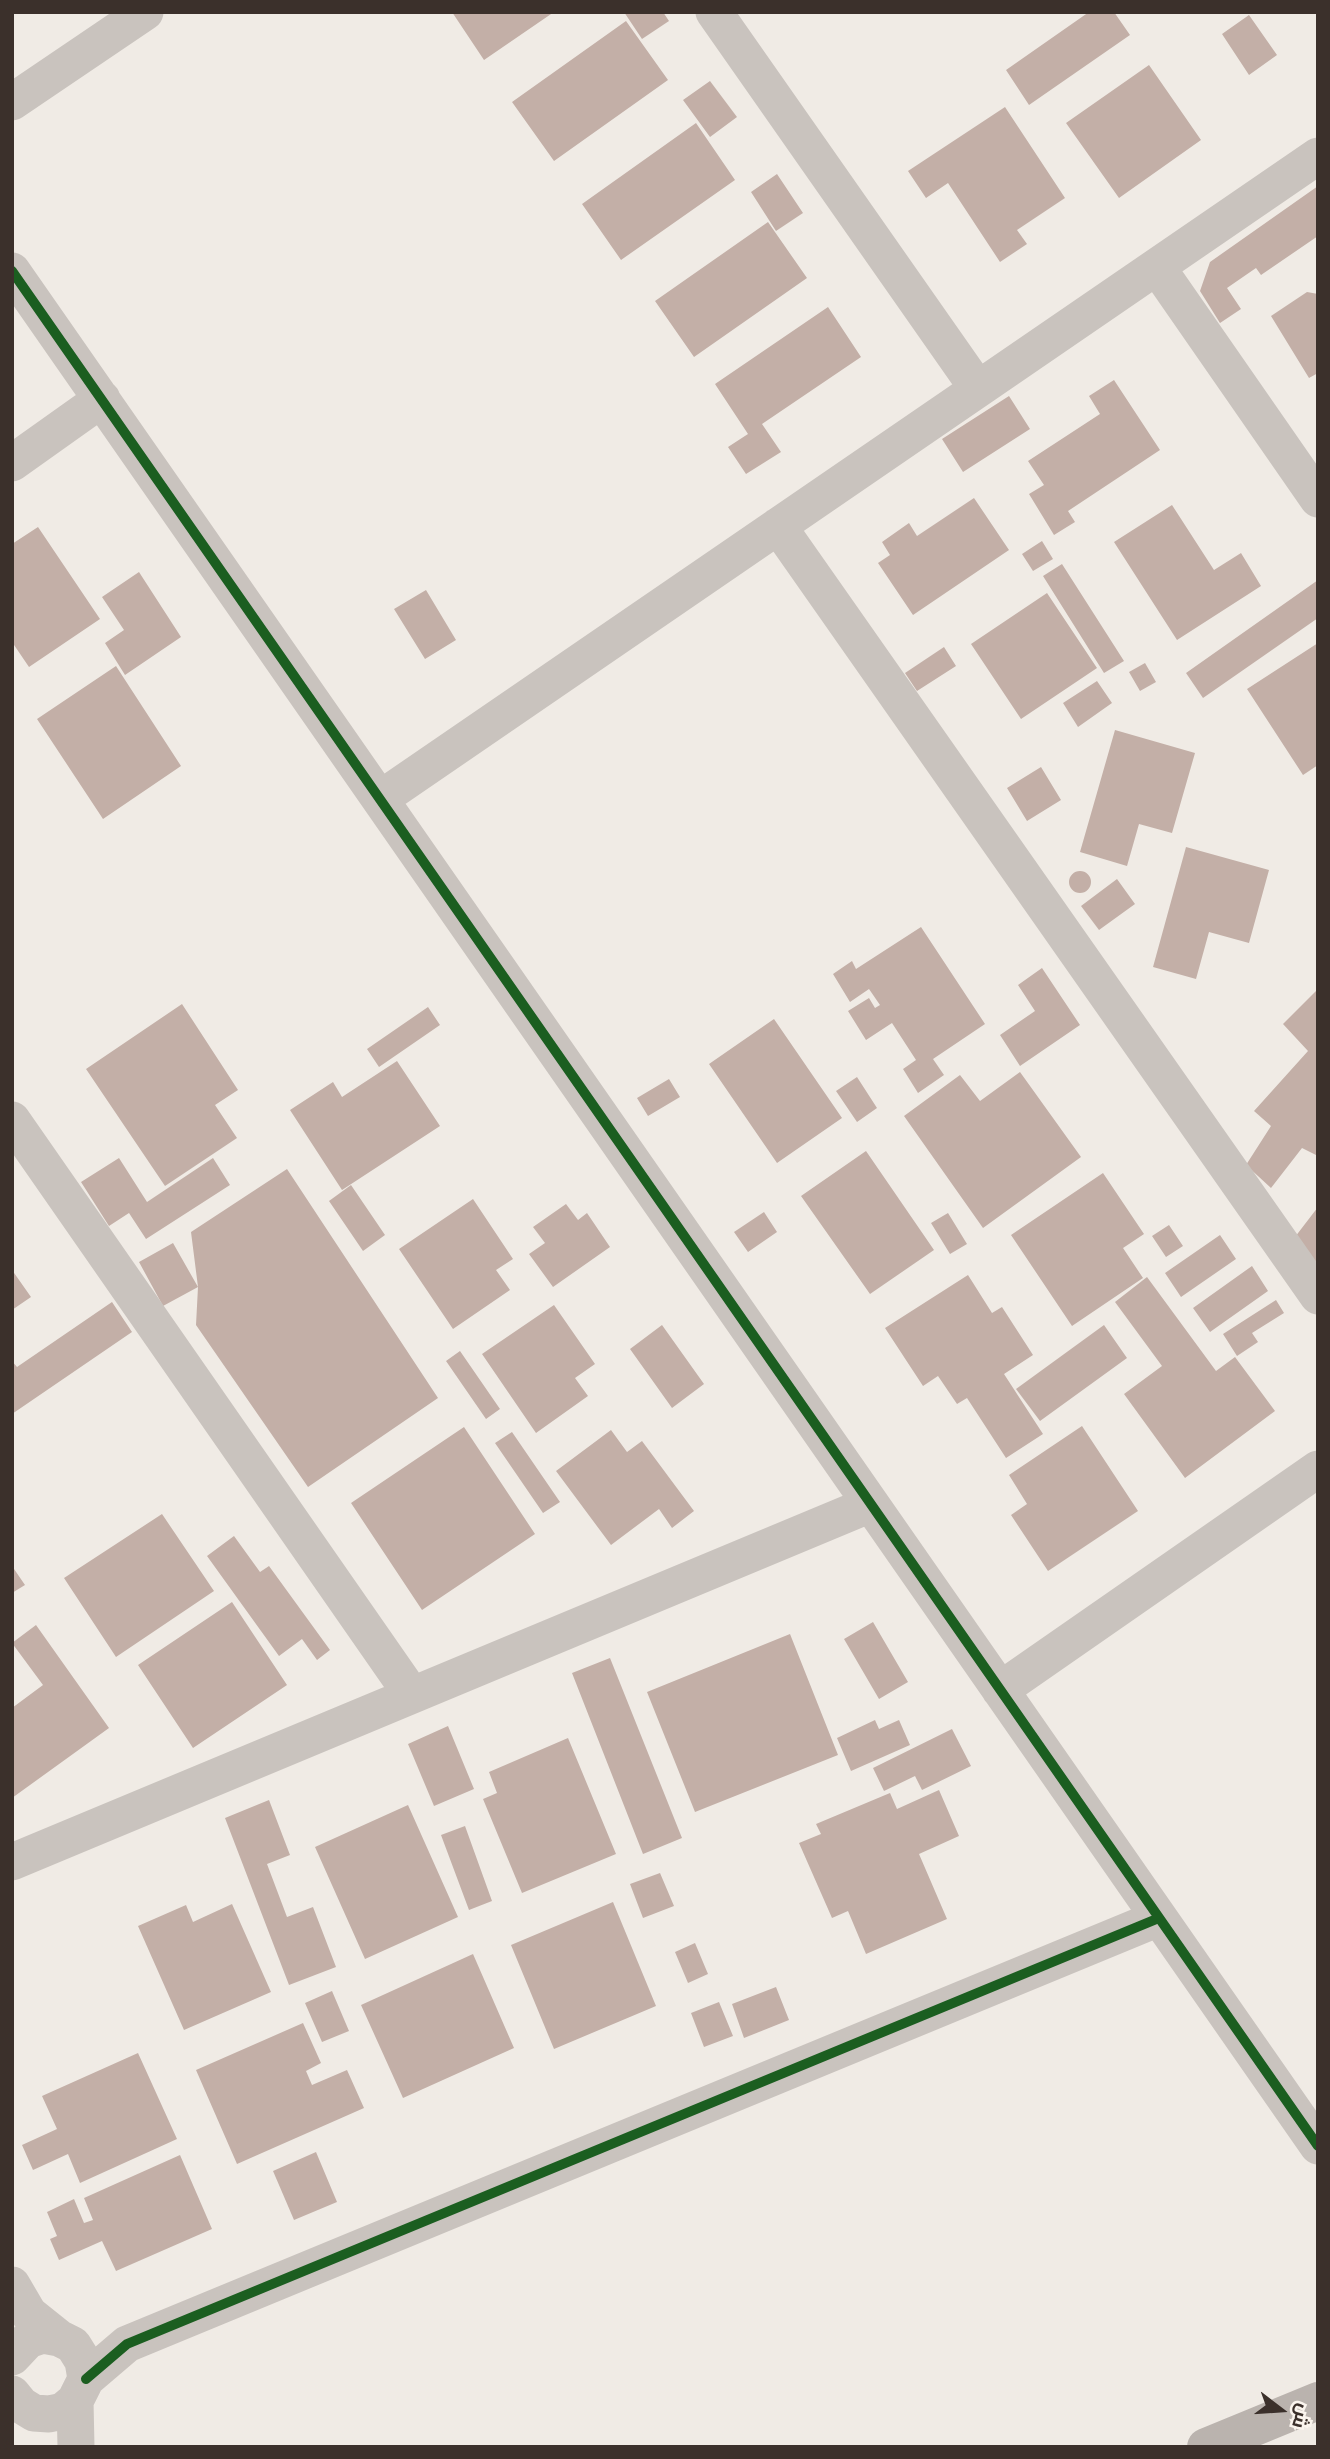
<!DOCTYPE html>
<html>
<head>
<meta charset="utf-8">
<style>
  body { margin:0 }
  #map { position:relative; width:1330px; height:2459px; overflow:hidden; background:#f0ebe5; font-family:Roboto,Cairo,sans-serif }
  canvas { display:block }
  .frame { position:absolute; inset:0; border:14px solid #3b302b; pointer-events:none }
  .north { position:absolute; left:1246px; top:2375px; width:70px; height:70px; -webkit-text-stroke:5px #fbf5ee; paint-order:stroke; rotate:107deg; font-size:19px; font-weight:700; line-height:28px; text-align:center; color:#3b302b }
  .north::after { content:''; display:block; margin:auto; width:24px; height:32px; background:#3b302b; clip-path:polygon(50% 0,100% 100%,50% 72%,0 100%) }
</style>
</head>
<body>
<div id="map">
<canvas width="1330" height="2459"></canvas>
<div class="frame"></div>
<div class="north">ش</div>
</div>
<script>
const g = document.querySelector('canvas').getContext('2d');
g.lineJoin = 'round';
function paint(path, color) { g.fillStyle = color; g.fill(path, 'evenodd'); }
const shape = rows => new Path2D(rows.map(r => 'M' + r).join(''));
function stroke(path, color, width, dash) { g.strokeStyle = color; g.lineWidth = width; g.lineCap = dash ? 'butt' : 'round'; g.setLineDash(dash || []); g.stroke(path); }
const building = shape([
  [452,12,554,12,484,60],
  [624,12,663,12,669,21,642,39],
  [1089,12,1114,12,1130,35,1029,105,1006,70],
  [1249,15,1277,55,1249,75,1222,34],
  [626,21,668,80,554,161,512,102],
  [1149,65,1201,140,1119,198,1066,123],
  [710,81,737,117,710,137,683,100],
  [1005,107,1065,198,1017,230,1027,244,1000,262,948,183,926,198,908,171],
  [696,123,735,180,621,260,582,204],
  [777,174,803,213,776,231,751,192],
  [1318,186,1318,236,1261,275,1256,268,1227,288,1241,309,1220,323,1200,291,1210,262],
  [768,222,807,278,694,357,655,301],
  [1307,292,1318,294,1318,373,1309,378,1271,316],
  [828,307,861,357,762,424,781,452,746,474,728,447,748,434,715,384],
  [1114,380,1160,450,1068,511,1075,522,1054,535,1029,494,1044,485,1028,461,1100,414,1089,396],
  [1009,396,1030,429,963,472,942,439],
  [974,498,1009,550,913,615,878,563,890,555,882,542,909,523,917,536],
  [1172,505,1214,570,1241,553,1261,586,1177,640,1114,542],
  [38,527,100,619,29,667,12,642,12,544],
  [1042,541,1053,559,1033,571,1022,554],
  [1062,564,1124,661,1104,673,1043,576],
  [139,572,181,637,125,675,105,643,124,630,102,597],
  [1318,580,1318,618,1203,698,1186,673],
  [426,590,456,640,425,659,394,609],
  [1047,593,1097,668,1021,719,971,644],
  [1318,643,1318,765,1303,775,1247,689],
  [944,647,956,666,917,691,905,673],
  [1145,663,1156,682,1140,691,1129,672],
  [116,666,181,766,103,819,37,719],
  [1097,681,1112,703,1078,727,1063,703],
  [1115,730,1195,753,1172,833,1139,824,1127,866,1080,852],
  [1041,767,1061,800,1027,821,1007,788],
  [1186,847,1269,870,1249,943,1209,932,1196,979,1153,967],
  '1069 882a11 11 0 1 1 22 0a11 11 0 1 1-22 0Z',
  [1117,879,1135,904,1099,930,1081,906],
  [921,927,985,1024,933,1059,944,1075,918,1093,903,1069,916,1060,892,1023,866,1040,848,1011,869,998,875,1008,880,1005,869,989,850,1002,833,974,852,961,856,969],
  [1042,968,1080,1025,1020,1066,1000,1035,1035,1011,1018,985],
  [1318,989,1318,1156,1302,1148,1271,1188,1246,1165,1271,1126,1254,1111,1308,1051,1283,1024],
  [182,1004,238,1090,215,1105,237,1138,165,1186,86,1069],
  [428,1007,440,1025,379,1067,367,1049],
  [774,1019,842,1118,777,1163,709,1064],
  [397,1061,440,1126,342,1190,290,1110,333,1082,342,1097],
  [1020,1072,1081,1157,983,1228,904,1116,960,1075,980,1101],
  [857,1077,877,1108,857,1122,836,1091],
  [669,1079,680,1097,648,1116,637,1098],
  [866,1151,934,1250,870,1294,801,1196],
  [119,1158,147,1202,213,1158,230,1185,146,1239,129,1213,109,1226,81,1182],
  [287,1169,438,1398,308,1487,196,1325,198,1287,191,1232],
  [1103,1173,1144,1234,1123,1248,1143,1278,1072,1326,1011,1235],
  [351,1185,385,1235,363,1251,329,1201],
  [473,1199,513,1259,496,1270,510,1290,453,1329,399,1249],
  [566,1204,578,1220,587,1213,610,1247,553,1287,529,1254,545,1243,533,1227],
  [1318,1207,1318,1269,1295,1237],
  [764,1212,777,1232,748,1252,734,1232],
  [948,1213,967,1244,950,1254,931,1223],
  [1169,1225,1183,1246,1166,1257,1152,1236],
  [1220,1235,1236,1259,1181,1297,1165,1273],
  [173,1243,198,1287,163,1306,139,1262],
  [1252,1266,1268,1291,1210,1332,1193,1308],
  [12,1270,31,1297,12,1310],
  [968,1275,992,1313,1002,1307,1033,1355,1004,1374,1043,1434,1006,1458,967,1398,957,1404,938,1376,923,1386,885,1328],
  [1147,1277,1216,1371,1235,1357,1275,1411,1185,1478,1124,1394,1162,1366,1115,1302],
  [1276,1300,1284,1313,1252,1333,1258,1342,1237,1356,1223,1334],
  [112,1302,132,1332,12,1414,12,1361,17,1367],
  [554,1305,595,1364,575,1378,588,1396,536,1433,482,1354],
  [662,1325,704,1384,672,1408,630,1349],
  [1104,1325,1127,1358,1040,1421,1016,1389],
  [460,1351,500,1409,486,1419,446,1361],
  [1082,1426,1138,1511,1048,1571,1011,1515,1027,1504,1009,1475],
  [464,1427,535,1534,422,1610,351,1503],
  [611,1430,627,1452,642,1441,694,1511,672,1528,659,1509,611,1545,556,1471],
  [512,1432,560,1502,543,1513,495,1443],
  [162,1514,214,1591,116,1657,64,1578],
  [234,1536,260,1572,269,1566,330,1650,317,1660,302,1639,279,1656,207,1556],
  [12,1566,25,1585,12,1593],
  [232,1602,287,1685,193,1748,138,1665],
  [873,1622,908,1682,879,1699,844,1639],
  [36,1625,109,1728,12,1798,12,1708,43,1685,12,1643],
  [790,1634,838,1755,695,1812,647,1692],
  [610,1658,682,1838,643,1854,572,1673],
  [875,1720,879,1729,899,1720,910,1745,851,1771,837,1738],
  [448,1726,474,1789,434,1806,408,1744],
  [952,1729,971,1766,922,1790,915,1776,884,1791,873,1768],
  [568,1738,616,1854,522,1893,483,1799,497,1793,489,1772],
  [939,1790,959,1836,919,1854,947,1919,866,1954,848,1911,832,1918,799,1843,821,1834,816,1824,890,1793,897,1809],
  [269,1800,290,1855,267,1864,287,1917,313,1907,336,1967,289,1985,225,1818],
  [408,1805,458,1917,365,1959,315,1847],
  [465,1826,492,1901,469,1910,441,1835],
  [660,1873,674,1906,643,1918,630,1884],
  [613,1902,656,2006,554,2049,511,1945],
  [232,1904,271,1992,184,2030,138,1926,186,1905,193,1922],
  [695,1943,708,1974,688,1983,675,1952],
  [473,1954,514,2048,403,2098,361,2005],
  [776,1987,789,2020,744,2038,732,2004],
  [332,1991,349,2031,322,2042,305,2003],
  [719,2002,733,2036,704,2047,691,2013],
  [303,2023,321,2063,306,2071,312,2085,347,2070,364,2108,237,2164,196,2070],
  [138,2053,177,2139,80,2183,68,2154,33,2170,22,2145,57,2129,42,2096],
  [316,2152,337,2202,294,2220,273,2171],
  [180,2155,212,2229,116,2271,102,2241,59,2260,50,2239,57,2236,47,2212,74,2199,84,2223,93,2220,84,2198]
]);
const street = shape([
  [714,12,978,389],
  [12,102,145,12],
  [1157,267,1318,499],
  [12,271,1318,2146],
  [12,463,102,399],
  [778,526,1318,1296],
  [380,799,1318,156],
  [12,1120,412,1695],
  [1000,1690,1318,1469],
  [12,1862,871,1504],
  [12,2285,29,2314,59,2338],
  [12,2357,28,2340,43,2335,59,2338,73,2345,83,2361,86,2379,75,2401,63,2411,49,2414,34,2413,21,2405,12,2394],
  [86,2379,127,2344,1159,1918],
  [75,2401,76,2447]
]);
const secondary = shape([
  [1206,2447,1318,2401]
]);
const cycleway = shape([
  [12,271,1318,2146],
  [86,2379,127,2344,1159,1918]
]);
paint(building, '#c3afa7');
stroke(street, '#c9c3be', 37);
stroke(secondary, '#bab3ae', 38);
stroke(cycleway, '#1b5e20', 10);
</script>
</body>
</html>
